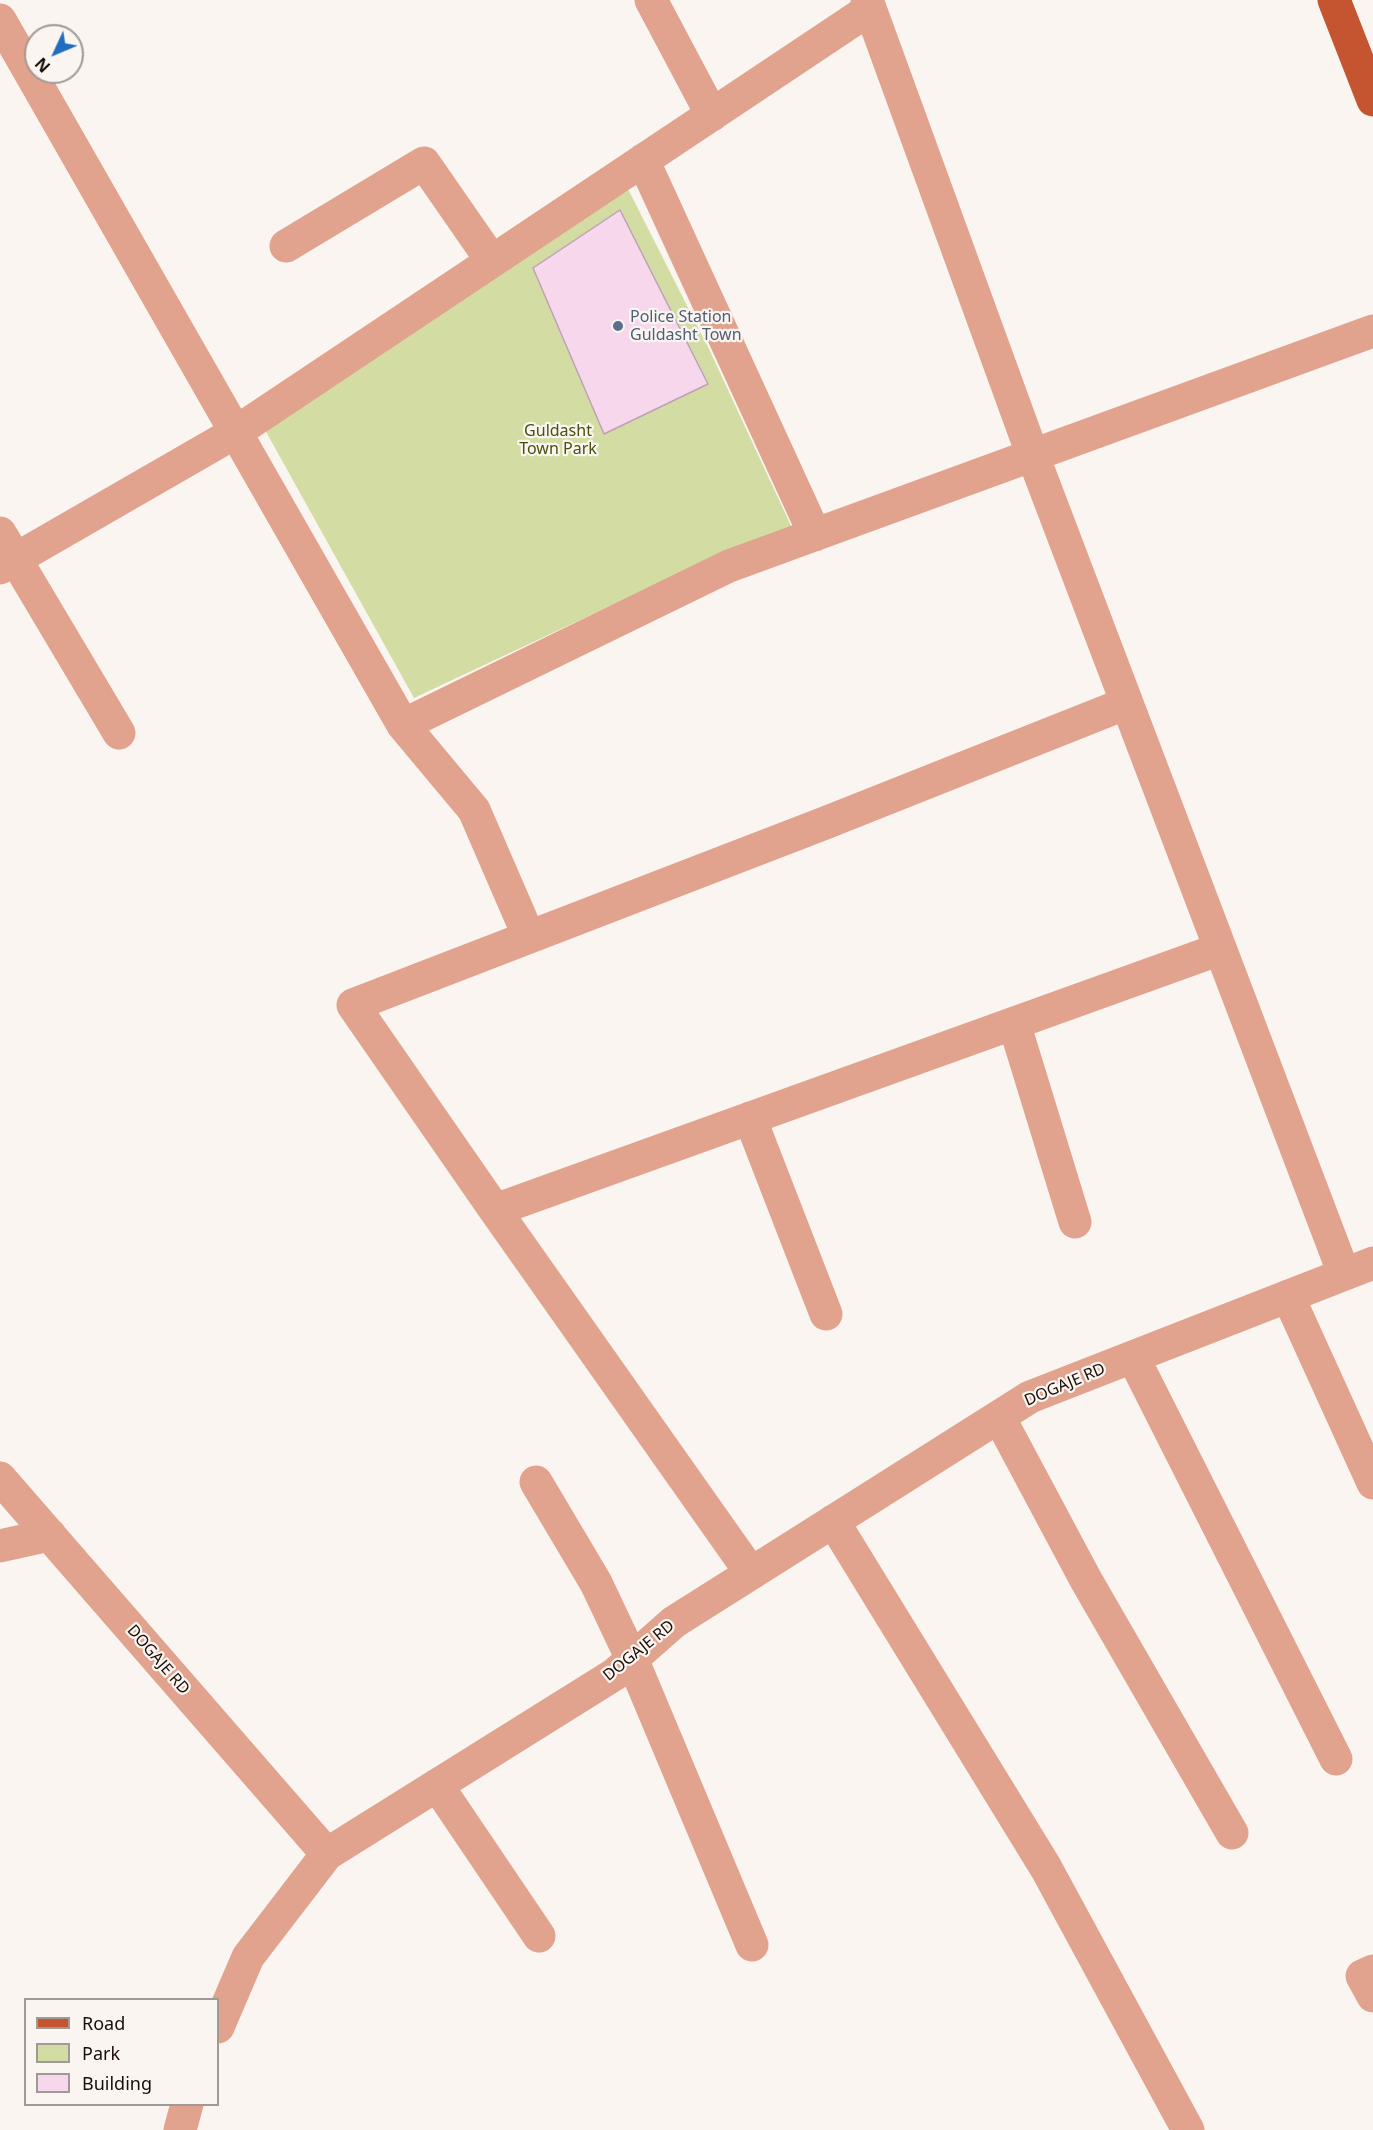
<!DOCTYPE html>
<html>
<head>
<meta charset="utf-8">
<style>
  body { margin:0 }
  #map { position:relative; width:1373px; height:2130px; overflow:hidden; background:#fbf5f1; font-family:"Noto Sans",sans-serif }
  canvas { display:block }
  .legend { position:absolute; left:24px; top:1998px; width:195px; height:108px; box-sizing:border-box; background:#fbf5f1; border:2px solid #a19994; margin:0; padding:8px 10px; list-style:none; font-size:18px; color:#190e08 }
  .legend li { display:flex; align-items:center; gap:12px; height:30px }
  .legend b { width:30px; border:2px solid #a19994 }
  .north { position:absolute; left:24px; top:24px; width:60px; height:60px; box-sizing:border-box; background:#fbf5f1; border:2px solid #a19994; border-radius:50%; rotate:226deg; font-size:16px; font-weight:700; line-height:24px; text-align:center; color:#190e08 }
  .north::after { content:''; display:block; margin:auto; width:21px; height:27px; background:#226ebe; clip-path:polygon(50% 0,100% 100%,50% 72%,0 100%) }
</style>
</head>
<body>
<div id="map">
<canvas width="1373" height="2130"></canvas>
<ul class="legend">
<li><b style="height:8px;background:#c45530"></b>Road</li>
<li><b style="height:16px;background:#d3dda3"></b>Park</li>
<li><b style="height:16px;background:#f6d7ec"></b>Building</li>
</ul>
<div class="north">N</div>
</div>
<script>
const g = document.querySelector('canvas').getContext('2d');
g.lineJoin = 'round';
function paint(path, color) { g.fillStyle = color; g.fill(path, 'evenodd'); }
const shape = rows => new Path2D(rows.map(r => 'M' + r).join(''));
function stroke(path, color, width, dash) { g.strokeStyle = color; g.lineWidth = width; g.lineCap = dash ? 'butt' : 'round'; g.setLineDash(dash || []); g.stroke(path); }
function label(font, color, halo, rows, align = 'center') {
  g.font = font + ' "Noto Sans",sans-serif'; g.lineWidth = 4.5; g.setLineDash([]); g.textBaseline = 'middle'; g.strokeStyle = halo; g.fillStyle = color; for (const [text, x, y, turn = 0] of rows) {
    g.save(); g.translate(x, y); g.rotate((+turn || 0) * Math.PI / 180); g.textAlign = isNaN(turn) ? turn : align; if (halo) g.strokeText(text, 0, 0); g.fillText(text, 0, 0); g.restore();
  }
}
const green = shape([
  [628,189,710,351,792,528,708,560,414,698,265,430]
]);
const building = shape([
  [620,210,708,384,604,434,533,268,620,210]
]);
const street = shape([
  [651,0,712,115],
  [867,0,1033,456,1344,1274],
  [0,20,403,725,474,810,529,937],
  [643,160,815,535],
  [286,246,424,163,492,261],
  [0,533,119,733],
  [0,568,236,432,870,9],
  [403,725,729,566,1373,331],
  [1014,1023,1075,1222],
  [750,1118,826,1314],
  [495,1210,353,1005,825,823,1127,703],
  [1288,1296,1373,1483],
  [1133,1357,1336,1759],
  [999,1417,1086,1580,1232,1833],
  [0,1478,327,1854,615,1674,674,1622,1030,1397,1373,1263],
  [536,1482,596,1583,632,1659,752,1945],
  [833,1521,1046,1868,1188,2130],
  [0,1546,50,1535],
  [751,1573,495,1210,1220,949],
  [437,1785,539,1936],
  [1373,1971,1362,1976,1373,1996],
  [218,2027,248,1957,327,1854],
  [180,2130,187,2104]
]);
const primary = shape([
  [1334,0,1373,100]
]);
const markers = [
  [618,326,6,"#5c6f8a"]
];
const serviceNames = [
  ["Police Station",630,317],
  ["Guldasht Town",630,335]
];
const parkNames = [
  ["Guldasht",558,431],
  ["Town Park",558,449]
];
const streetNames = [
  ["DOGAJE RD",1065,1385,-23],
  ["DOGAJE RD",639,1651,-39],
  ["DOGAJE RD",158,1660,49]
];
paint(green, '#d3dda3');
paint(building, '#f6d7ec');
stroke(building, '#bfa1b6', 1.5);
stroke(street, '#e1a28e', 33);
stroke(primary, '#c45530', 33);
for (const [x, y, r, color] of markers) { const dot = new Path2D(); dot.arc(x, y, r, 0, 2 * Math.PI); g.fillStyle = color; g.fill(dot); stroke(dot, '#fbf5f1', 2); }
label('16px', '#4e5e75', '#fbf5f1', serviceNames, 'left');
label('16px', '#48500a', '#fbf5f1', parkNames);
label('16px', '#190e08', '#fbf5f1', streetNames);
</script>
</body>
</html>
